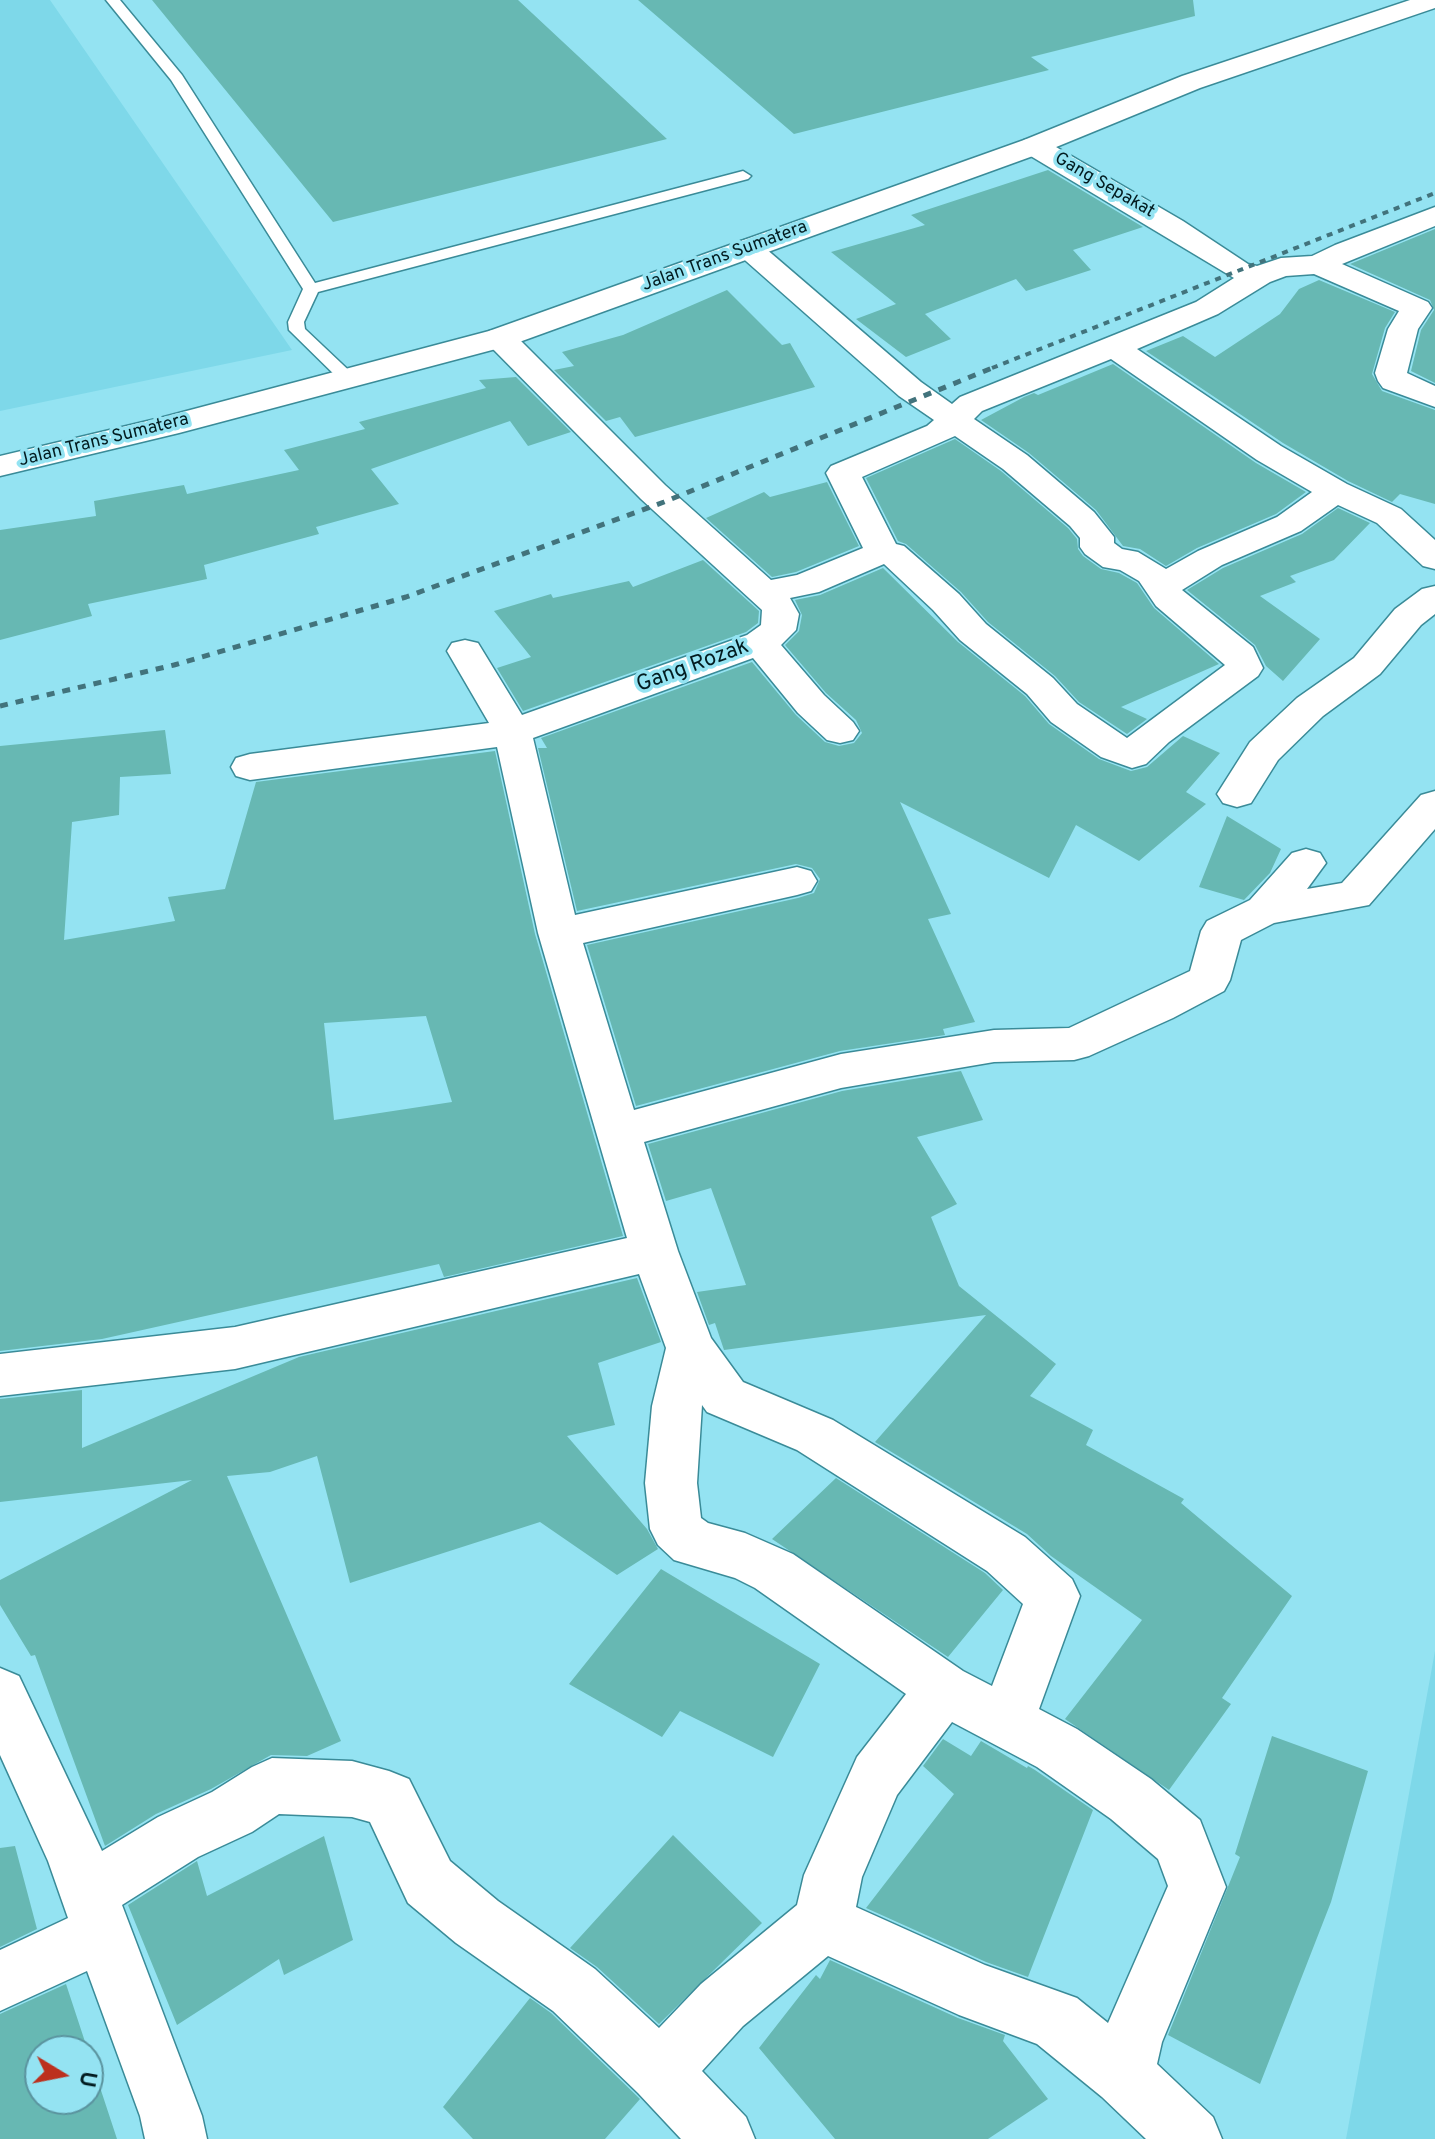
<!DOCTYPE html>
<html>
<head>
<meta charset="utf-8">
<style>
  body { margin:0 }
  #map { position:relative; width:1435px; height:2139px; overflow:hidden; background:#94e3f2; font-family:Overpass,sans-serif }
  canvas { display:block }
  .north { position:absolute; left:24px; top:2035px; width:80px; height:80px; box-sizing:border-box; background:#94e3f2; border:2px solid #5a939e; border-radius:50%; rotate:100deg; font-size:22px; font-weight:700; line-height:32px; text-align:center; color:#021b1f }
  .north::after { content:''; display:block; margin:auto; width:28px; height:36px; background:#bc301e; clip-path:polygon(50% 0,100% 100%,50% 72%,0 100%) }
</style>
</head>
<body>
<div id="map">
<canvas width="1435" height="2139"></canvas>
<div class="north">U</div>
</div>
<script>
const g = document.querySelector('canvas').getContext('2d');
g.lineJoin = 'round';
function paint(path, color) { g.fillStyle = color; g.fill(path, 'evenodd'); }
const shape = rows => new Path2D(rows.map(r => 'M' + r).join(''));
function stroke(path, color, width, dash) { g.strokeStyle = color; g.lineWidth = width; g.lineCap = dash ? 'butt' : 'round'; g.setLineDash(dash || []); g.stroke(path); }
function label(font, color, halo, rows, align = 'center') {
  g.font = font + ' Overpass,sans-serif'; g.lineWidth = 7; g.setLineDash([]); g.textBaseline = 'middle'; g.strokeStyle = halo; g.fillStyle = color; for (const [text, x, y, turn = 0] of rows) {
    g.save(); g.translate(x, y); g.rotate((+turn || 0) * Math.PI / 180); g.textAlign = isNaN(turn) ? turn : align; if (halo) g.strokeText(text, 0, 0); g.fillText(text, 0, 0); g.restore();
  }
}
const built = shape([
  [0,0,50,0,292,350,0,411],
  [1435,1651,1435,2139,1346,2139]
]);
const building = shape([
  [152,0,518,0,667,139,333,222],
  [638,0,1193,0,1195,16,1031,57,1049,70,794,134],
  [1048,170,1143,227,1073,250,1091,270,1026,291,1016,279,925,314,951,339,906,357,856,319,896,304,831,252,925,225,911,215],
  [1435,229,1435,383,1411,371,1421,330,1434,310,1430,300,1350,264],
  [1319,280,1395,312,1385,328,1372,374,1382,391,1435,410,1435,504,1400,494,1392,502,1348,481,1283,443,1146,351,1183,336,1215,357,1280,314,1299,289],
  [727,290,782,345,790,343,815,387,635,437,620,417,606,421,554,370,574,366,562,352,623,335],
  [1113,364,1256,463,1306,492,1276,514,1197,548,1166,566,1140,549,1123,546,1096,510,1029,453,981,420,1024,397,1034,393,1038,395],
  [516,377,571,432,528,446,510,421,371,469,399,504,316,527,319,534,204,565,207,579,88,604,92,616,0,640,0,530,96,516,94,501,184,485,187,494,299,470,284,450,365,429,359,422,486,388,479,380],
  [955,439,1001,471,1068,528,1077,539,1078,549,1083,556,1101,569,1119,573,1137,583,1154,608,1219,664,1121,707,1147,719,1127,734,1079,702,1055,676,988,622,961,592,906,544,898,541,866,478],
  [827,482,859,546,796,572,772,577,706,518,764,492,770,497],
  [1338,508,1370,523,1334,560,1290,576,1296,582,1260,596,1320,639,1283,681,1266,666,1255,645,1187,590,1223,568,1302,534],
  [703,560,759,611,758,623,746,632,523,711,497,668,531,657,494,611,551,594,553,598,629,581,633,587],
  [883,568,958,642,1025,696,1049,724,1099,759,1131,771,1147,767,1183,736,1220,753,1186,792,1206,804,1139,861,1076,825,1049,878,900,802,951,914,928,919,975,1022,943,1029,945,1035,840,1051,636,1106,587,945,798,898,814,893,820,879,812,868,796,864,577,911,538,748,547,748,541,738,752,662,796,715,825,742,839,746,854,743,862,733,856,720,826,693,785,645,799,631,802,615,795,600,820,595],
  [165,730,171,774,120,777,119,815,72,822,64,940,175,921,168,897,225,889,256,782,495,751,535,934,623,1236,444,1277,439,1264,102,1339,0,1351,0,746],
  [426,1016,452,1102,334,1120,324,1023],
  [1227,816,1281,849,1270,873,1244,900,1199,887],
  [961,1071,983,1120,917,1137,957,1204,931,1217,959,1286,1056,1364,1030,1396,1093,1430,1086,1445,1184,1499,1181,1503,1292,1596,1222,1698,1231,1704,1169,1790,1065,1719,1142,1620,1051,1556,1027,1534,875,1442,986,1315,724,1350,715,1323,709,1325,697,1292,746,1285,711,1188,666,1201,648,1144,842,1091],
  [637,1278,661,1342,598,1363,615,1425,567,1436,647,1529,658,1549,617,1575,540,1522,350,1583,317,1456,270,1472,227,1476,341,1741,307,1756,271,1755,211,1789,156,1814,105,1846,35,1655,31,1656,0,1605,0,1580,192,1480,0,1502,0,1399,82,1390,82,1448,299,1357],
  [836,1478,985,1573,1003,1590,948,1657,772,1539],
  [661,1569,820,1664,773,1757,680,1711,662,1737,569,1684],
  [1272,1736,1368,1771,1331,1902,1260,2084,1168,2035,1240,1857,1235,1854],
  [943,1739,971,1756,981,1741,1027,1768,1028,1766,1035,1770,1093,1810,1028,1977,986,1962,866,1908,954,1794,923,1766],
  [673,1835,762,1923,659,2024,597,1967,570,1948],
  [324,1836,353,1940,284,1975,279,1959,177,2025,128,1905,197,1861,207,1896],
  [15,1846,37,1929,0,1947,0,1848],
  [830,1960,958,2018,1005,2035,1003,2041,1048,2099,988,2139,835,2139,759,2048,816,1975,820,1979],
  [66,1984,117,2139,0,2139,0,2014],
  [40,2051,88,2051,88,2099,40,2099],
  [530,1998,551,2013,640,2099,605,2139,473,2139,443,2107]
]);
const service = shape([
  [106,0,120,0,182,75,315,283,743,171,751,176,748,179,318,292,304,322,305,329,359,380,350,385,344,384,289,330,288,322,303,289,171,80,106,0]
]);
const minor = shape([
  [1034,138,1044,140,1183,221,1248,264,1257,266,1281,258,1312,256,1335,245,1435,207,1435,226,1342,264,1428,302,1432,308,1418,329,1407,373,1435,386,1435,407,1383,388,1378,381,1375,373,1388,329,1399,311,1314,274,1286,276,1270,282,1218,314,1137,349,1281,446,1347,484,1401,509,1435,540,1435,569,1423,566,1377,523,1338,505,1301,531,1222,565,1182,590,1253,647,1263,668,1258,676,1169,742,1146,764,1132,768,1101,757,1051,722,1027,694,960,640,933,610,884,564,819,592,790,598,799,614,796,630,781,645,824,695,853,722,859,731,853,740,840,743,827,740,798,713,753,658,533,738,575,915,797,867,811,871,817,881,811,891,797,895,583,943,634,1110,841,1054,994,1030,1069,1028,1190,971,1201,931,1207,921,1250,900,1292,853,1306,849,1320,853,1326,863,1307,889,1342,883,1421,795,1435,791,1435,829,1369,905,1274,923,1241,940,1230,980,1224,991,1173,1018,1089,1056,1074,1060,994,1062,841,1088,644,1142,678,1251,711,1338,743,1382,833,1420,1025,1537,1072,1579,1080,1596,1039,1709,1077,1729,1151,1779,1200,1820,1226,1887,1162,2042,1157,2064,1213,2117,1222,2139,1146,2139,1102,2097,1037,2044,959,2015,828,1956,743,2026,702,2071,746,2117,755,2139,681,2139,638,2093,553,2011,456,1943,408,1903,370,1822,352,1817,279,1814,252,1832,198,1857,122,1905,202,2116,207,2139,145,2139,140,2116,87,1971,0,2011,0,1950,68,1918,48,1861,0,1755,0,1668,19,1676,102,1851,158,1817,212,1792,252,1767,272,1758,352,1761,389,1771,409,1779,450,1861,498,1901,595,1969,659,2028,701,1984,797,1905,804,1875,857,1757,906,1694,755,1588,735,1578,674,1560,658,1545,650,1529,645,1483,652,1406,666,1348,639,1274,235,1369,0,1396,0,1354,235,1327,627,1238,538,933,497,747,250,780,236,776,231,767,236,758,250,754,489,723,447,651,452,643,465,640,478,643,522,715,747,635,761,625,762,610,641,499,489,345,484,338,489,331,500,329,511,331,665,485,771,580,797,575,863,548,826,473,831,466,927,426,934,420,899,396,738,254,733,248,738,242,748,239,758,242,921,382,952,404,960,397,1196,302,1234,278,1024,152,1020,146,1024,140,1034,138],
  [1111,359,1257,460,1312,492,1277,517,1198,551,1166,569,1138,552,1122,549,1114,543,1114,537,1094,512,1027,455,974,419,982,411,1111,359],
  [955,436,1003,469,1070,526,1080,538,1080,547,1085,554,1103,567,1120,570,1139,581,1156,606,1225,665,1127,738,1077,704,1053,678,986,624,959,594,904,546,896,544,862,477,955,436],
  [702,1405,707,1412,797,1450,987,1571,1023,1604,992,1686,963,1671,793,1554,745,1533,708,1523,701,1518,697,1483,702,1405],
  [952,1722,1037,1767,1111,1819,1158,1859,1168,1886,1108,2023,1077,1998,985,1965,856,1907,862,1877,897,1795,952,1722],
  [1435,586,1435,614,1421,625,1380,674,1323,716,1278,760,1251,803,1237,807,1223,803,1217,794,1250,742,1297,698,1354,658,1395,609,1422,589,1435,586]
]);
const trunk = shape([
  [1410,0,1435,0,1435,8,1200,88,1044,152,511,345,179,433,0,476,0,456,160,418,489,331,1024,140,1182,76,1410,0]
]);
const railFar1 = shape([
  [992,368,1435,193]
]);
const rail = shape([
  [0,706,174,665,406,597,664,502,997,366]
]);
const farStreetnames = [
  ["Gang Sepakat",1104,186,30],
  ["Jalan Trans Sumatera",725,257,-20],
  ["Jalan Trans Sumatera",104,441,-14]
];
const streetNames = [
  ["Gang Rozak",693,667,-20]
];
paint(built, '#7ed8e9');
paint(building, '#67b8b3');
stroke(service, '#3a8b98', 3);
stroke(minor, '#3a8b98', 3);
stroke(trunk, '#3a8b98', 3);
paint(service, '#fff');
paint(minor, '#fff');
paint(trunk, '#fff');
stroke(railFar1, '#42737c', 4, [6, 6]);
stroke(rail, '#42737c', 5, [8, 8]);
label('18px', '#021b1f', '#94e3f2', farStreetnames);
label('22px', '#021b1f', '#94e3f2', streetNames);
</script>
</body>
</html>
